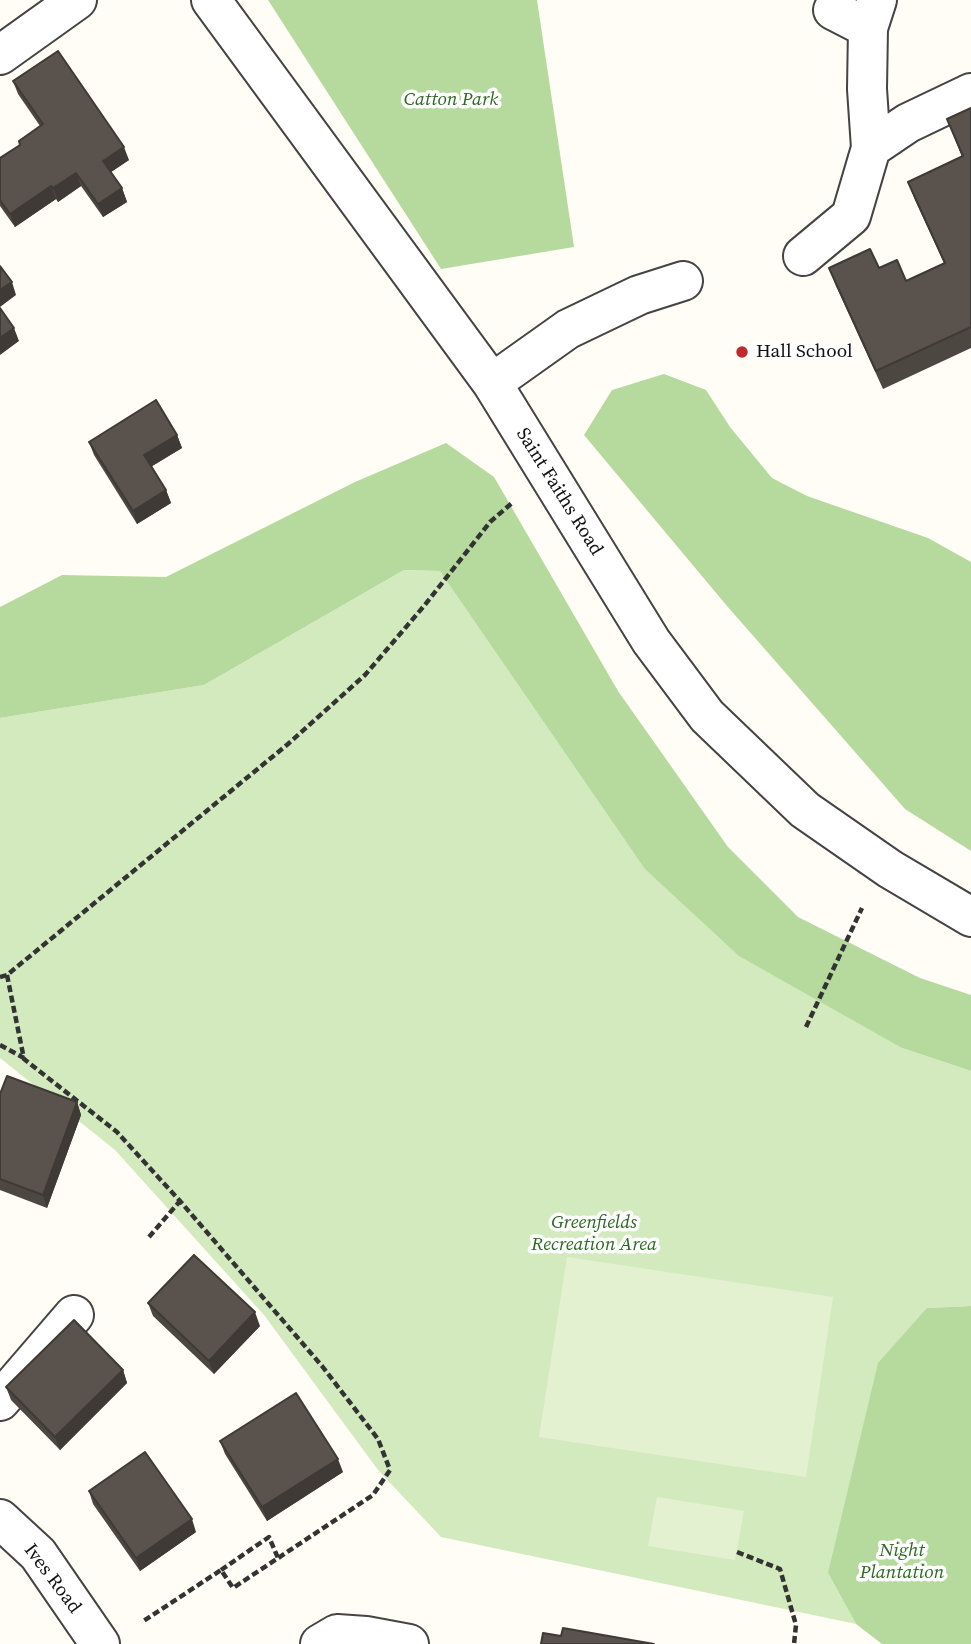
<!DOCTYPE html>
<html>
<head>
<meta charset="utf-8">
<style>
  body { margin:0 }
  canvas { display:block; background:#fffdf5 }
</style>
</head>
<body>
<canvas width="971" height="1644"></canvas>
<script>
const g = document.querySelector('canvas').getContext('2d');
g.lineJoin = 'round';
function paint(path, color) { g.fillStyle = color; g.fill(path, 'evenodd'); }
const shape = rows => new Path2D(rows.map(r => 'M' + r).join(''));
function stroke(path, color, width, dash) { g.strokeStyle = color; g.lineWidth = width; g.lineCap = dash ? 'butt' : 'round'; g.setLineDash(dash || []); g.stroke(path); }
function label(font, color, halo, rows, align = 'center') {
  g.font = font + ' "Source Serif 4",serif'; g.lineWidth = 7; g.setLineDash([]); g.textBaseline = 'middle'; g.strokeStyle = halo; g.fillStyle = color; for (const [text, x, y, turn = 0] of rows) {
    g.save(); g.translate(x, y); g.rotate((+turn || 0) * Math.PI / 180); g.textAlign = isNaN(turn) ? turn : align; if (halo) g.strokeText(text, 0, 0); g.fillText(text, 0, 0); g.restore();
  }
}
const green = shape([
  [404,570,440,571,460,597,902,1048,971,1071,971,1306,927,1308,828,1573,856,1624,441,1537,378,1470,264,1315,115,1150,0,1058,0,718,204,685]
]);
const forest = shape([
  [268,0,537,0,574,247,441,269],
  [664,374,706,390,730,427,772,478,807,496,928,538,971,562,971,851,905,809,727,606,584,435,612,390],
  [446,443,494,477,618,691,728,847,798,917,920,978,971,995,971,1071,902,1048,739,956,645,869,440,571,404,570,204,685,0,718,0,607,62,575,166,577,355,482],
  [971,1306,971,1644,882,1644,856,1624,828,1573,878,1363,927,1308]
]);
const pitch = shape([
  [567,1257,833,1297,806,1477,539,1437],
  [657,1497,744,1511,735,1560,648,1546]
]);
const path = shape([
  [7,975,24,1059,117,1132,180,1201,322,1366,378,1439,390,1470,373,1495,233,1588,221,1570,142,1622],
  [0,977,7,975,288,744,365,675,424,606,490,522,512,503],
  [806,1027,862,908],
  [0,1045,24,1058],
  [149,1237,180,1201],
  [737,1552,780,1569,796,1625,794,1644],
  [221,1570,269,1537,278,1558]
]);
const minor = shape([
  [211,0,492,383,651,641,707,716,805,810,890,869,971,917],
  [833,10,868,28],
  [0,55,77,0],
  [871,148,908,123,971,93],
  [803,256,851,216,871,148,867,89,868,28,877,0],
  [492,383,568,329,639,295,683,281],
  [0,1401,74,1315],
  [0,1519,38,1554,100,1644],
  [320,1644,337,1634,366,1636,409,1644]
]);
const wall = shape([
  [13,81,129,160,111,172,122,188,127,202,103,217,81,186,58,202,56,199,15,227,0,206,0,158,20,145,40,126,18,94],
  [971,108,971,348,883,389,836,286,829,268,879,268,906,281,944,263,915,200,908,182,962,157,947,119],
  [177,435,182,448,152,466,166,490,171,503,137,524,94,455,89,442],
  [0,1094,77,1102,81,1115,47,1208,0,1190],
  [148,1303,260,1326,214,1374,153,1316],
  [123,1370,127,1383,60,1450,11,1400,6,1387],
  [220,1441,343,1472,267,1521,225,1454],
  [89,1491,196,1532,140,1571,93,1504]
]);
const shadedWall = shape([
  [124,147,129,160,108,174,103,161],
  [76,173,81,186,58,202,53,188],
  [51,186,56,199,15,227,10,214],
  [122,188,127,202,103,217,98,204],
  [12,282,16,295,0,307,0,290],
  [14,328,19,341,0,355,0,338],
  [177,435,182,448,149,468,144,455],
  [166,490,171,503,137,524,133,511],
  [77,1102,81,1115,47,1208,43,1195],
  [255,1312,260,1326,214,1374,209,1361],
  [123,1370,127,1383,60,1450,55,1437],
  [338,1459,343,1472,267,1521,262,1507],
  [192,1519,196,1532,140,1571,136,1558]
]);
const building = shape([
  [58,51,124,147,103,161,122,188,98,204,76,173,53,188,51,186,10,214,0,200,0,158,20,145,19,141,43,124,13,81,58,51],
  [971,108,971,327,876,371,829,268,870,249,879,268,897,260,906,281,945,263,908,182,963,156,947,119,971,108],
  [0,266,12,282,0,290,0,266],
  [0,308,14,328,0,338,0,308],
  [156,400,177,435,144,455,166,490,133,511,89,442,156,400],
  [7,1076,77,1102,43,1195,0,1179,0,1094,7,1076],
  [194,1255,255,1312,209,1361,148,1303,194,1255],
  [74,1320,123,1370,55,1437,6,1387,74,1320],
  [296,1393,338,1459,262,1507,220,1441,296,1393],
  [145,1452,192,1519,136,1558,89,1491,145,1452],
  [563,1628,654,1644,541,1644,543,1633,561,1636,563,1628]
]);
const markers = [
  [742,352,7,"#bf2b2b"]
];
const parkNames = [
  ["Catton Park",451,100],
  ["Greenfields",594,1223],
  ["Recreation Area",594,1245],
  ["Night",902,1551],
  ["Plantation",902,1573]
];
const poiNames = [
  ["Hall School",756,352]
];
const streetNames = [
  ["Saint Faiths Road",559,492,58],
  ["Ives Road",52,1579,53]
];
paint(green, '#d3eabe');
paint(forest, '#b6da9e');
paint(pitch, '#e4f1d0');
stroke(minor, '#444', 42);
stroke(path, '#333', 4.5, [7, 3.5]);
stroke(minor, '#fff', 38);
paint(wall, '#4d4742');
paint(shadedWall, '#3f3a36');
paint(building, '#5a534d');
stroke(building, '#3f3a36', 2);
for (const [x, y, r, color] of markers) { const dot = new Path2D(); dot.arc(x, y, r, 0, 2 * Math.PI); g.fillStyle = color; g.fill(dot); stroke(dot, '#fff', 2.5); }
label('italic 19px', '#2d6921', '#fff', parkNames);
label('19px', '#111', '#fff', poiNames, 'left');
label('19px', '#111', '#fff', streetNames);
</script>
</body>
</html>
